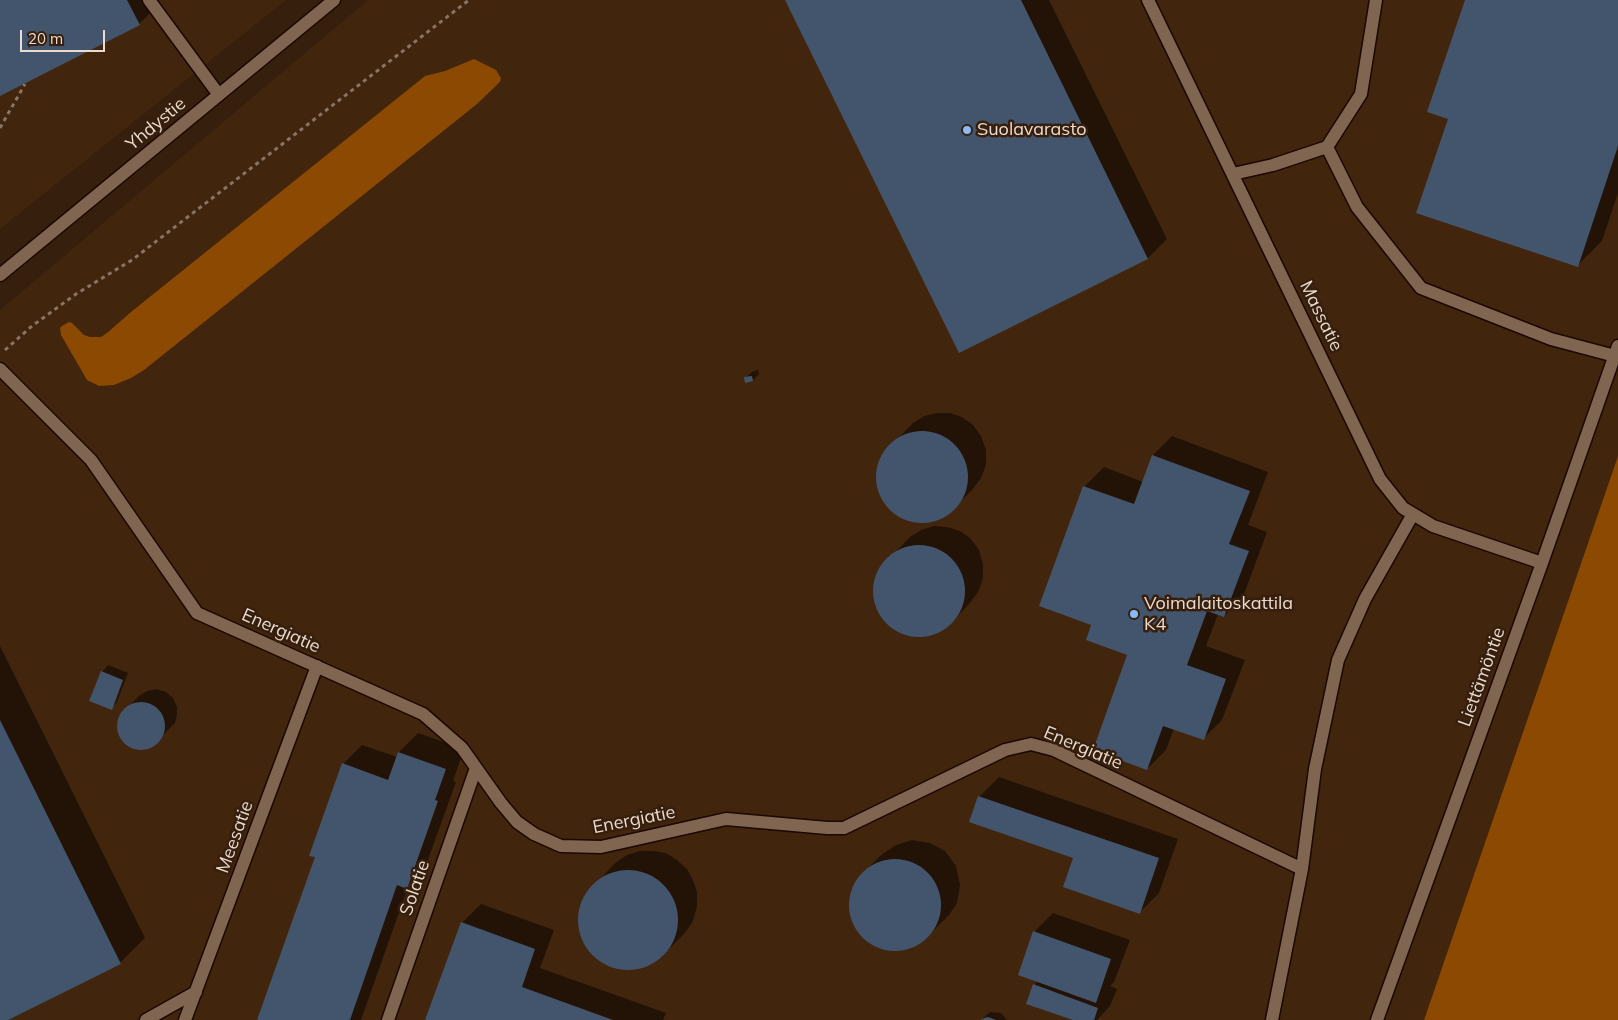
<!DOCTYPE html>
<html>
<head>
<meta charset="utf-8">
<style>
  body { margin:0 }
  #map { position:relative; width:1618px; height:1020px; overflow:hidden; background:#361f0d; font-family:Mulish,sans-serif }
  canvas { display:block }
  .scale { position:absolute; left:20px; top:30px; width:85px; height:22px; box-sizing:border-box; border:2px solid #eadacf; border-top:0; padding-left:6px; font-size:15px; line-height:18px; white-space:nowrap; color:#eadacf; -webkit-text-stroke:4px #361f0d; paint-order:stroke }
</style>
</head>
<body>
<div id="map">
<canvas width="1618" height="1020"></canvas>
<div class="scale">20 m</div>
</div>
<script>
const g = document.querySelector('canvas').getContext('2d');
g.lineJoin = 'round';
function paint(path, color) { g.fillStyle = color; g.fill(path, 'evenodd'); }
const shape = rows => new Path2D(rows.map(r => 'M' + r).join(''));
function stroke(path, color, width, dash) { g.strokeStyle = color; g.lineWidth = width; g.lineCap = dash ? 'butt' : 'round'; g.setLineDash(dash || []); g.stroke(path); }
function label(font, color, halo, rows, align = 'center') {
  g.font = font + ' Mulish,sans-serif'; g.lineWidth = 5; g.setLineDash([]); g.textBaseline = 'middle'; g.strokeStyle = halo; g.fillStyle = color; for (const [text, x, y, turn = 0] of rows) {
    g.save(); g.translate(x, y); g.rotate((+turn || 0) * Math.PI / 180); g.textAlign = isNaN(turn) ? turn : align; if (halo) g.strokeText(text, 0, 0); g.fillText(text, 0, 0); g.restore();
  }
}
const built = shape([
  [0,0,286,0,0,229],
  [368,0,1618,0,1618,456,1424,1020,0,1020,0,310]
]);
const water = shape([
  [474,59,496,70,501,78,500,82,477,104,144,370,131,378,114,385,99,386,87,380,61,335,60,328,62,326,69,322,72,323,84,335,90,337,101,337,107,333,131,312,425,76,445,71],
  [1618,456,1618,1020,1424,1020]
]);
const shadow = shape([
  [0,0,156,0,158,5,139,24,0,94],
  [787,0,1049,0,1167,239,1148,258],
  [1466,0,1618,0,1618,193,1602,241,1577,266,1450,118],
  [758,370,759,374,753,380,745,378,752,372],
  [937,413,950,413,962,417,973,425,981,436,986,450,986,465,981,478,972,490,952,510,940,518,926,521,912,520,898,515,887,505,880,493,877,478,879,465,884,453,913,423,924,416],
  [1172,436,1268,472,1248,525,1267,532,1243,597,1224,616,1218,614,1206,646,1245,660,1222,720,1203,739,1174,728,1166,750,1147,769,1129,654,1093,624,1041,605,1085,486,1104,467,1143,482,1153,455],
  [934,526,947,527,960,531,970,538,979,550,983,564,983,578,978,592,969,604,950,624,937,631,923,635,909,634,895,629,885,619,877,606,875,592,876,579,881,567,910,537,921,530],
  [0,646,145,938,120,963,5,1020,0,1020],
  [108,665,128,673,117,702,111,708,102,672],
  [156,689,166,692,173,698,177,707,177,715,175,723,155,743,148,747,140,748,133,747,122,737,119,728,120,718,125,710,139,696,147,691],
  [418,733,464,749,453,781,456,782,425,868,409,884,361,1020,259,1020,316,857,343,764,362,745,397,757,399,752],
  [999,777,1178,839,1159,893,1140,912,1075,857,971,822,980,796],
  [912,840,930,843,945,851,956,866,960,885,957,903,949,915,929,935,915,945,899,950,881,948,865,939,855,925,851,908,853,891,861,875,881,855,896,845],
  [640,851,653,851,666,853,677,860,687,869,693,880,697,892,697,906,693,921,685,933,665,953,654,962,640,968,626,969,611,966,599,959,588,948,582,936,579,921,581,907,586,894,615,863,627,855],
  [481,904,554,930,540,968,666,1013,663,1020,427,1020,462,923],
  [1053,913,1130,940,1114,982,1110,986,1117,989,1110,1006,1097,1020,1077,1020,1034,985,1038,981,1034,932],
  [990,1012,1001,1013,1007,1020,981,1020]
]);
const building = shape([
  [0,0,127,0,140,25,0,96],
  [785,0,1021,0,1148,259,959,353],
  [1465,0,1618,0,1618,146,1578,267,1416,213,1448,119,1427,112],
  [752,376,753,381,745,383,744,377],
  '876 477a46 46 0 1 1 92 0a46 46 0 1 1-92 0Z',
  [1152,455,1250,491,1229,544,1249,551,1224,617,1207,611,1187,665,1226,679,1204,740,1163,726,1147,770,1093,750,1127,655,1086,640,1091,625,1039,606,1083,486,1134,504],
  '873 591a46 46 0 1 1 92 0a46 46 0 1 1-92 0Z',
  [101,671,123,680,112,710,89,701],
  '117 726a24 24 0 1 1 48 0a24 24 0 1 1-48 0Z',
  [0,720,121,964,8,1020,0,1020],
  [398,752,446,769,435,800,438,801,407,889,397,885,350,1020,257,1020,315,857,309,856,342,763,388,780],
  [978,796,1159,858,1140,914,1063,887,1073,858,969,822],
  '849 905a46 46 0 1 1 92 0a46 46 0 1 1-92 0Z',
  '578 920a50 50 0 1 1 100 0a50 50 0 1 1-100 0Z',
  [461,922,535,949,522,987,613,1020,425,1020],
  [1033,931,1111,959,1096,1003,1018,975],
  [1033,984,1098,1008,1094,1020,1073,1020,1026,1004],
  [987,1017,991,1018,996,1020,980,1020]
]);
const path = shape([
  [0,128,25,84],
  [5,350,32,326,76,294,132,260,469,0]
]);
const lane = shape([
  [149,0,219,95],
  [1148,0,1380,479,1403,508,1433,526,1542,563],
  [1327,147,1357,207,1421,288,1551,339,1615,356],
  [1233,174,1273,165,1327,147,1361,94,1376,0],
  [0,275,334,0],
  [0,369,91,460,197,613,423,714,462,748,501,803,517,822,534,834,561,846,601,847,726,819,827,828,844,828,1005,750,1031,744,1054,750,1302,869],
  [146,1020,196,992],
  [185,1020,317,666],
  [388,1020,476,768],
  [1272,1020,1302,869,1315,769,1338,660,1365,599,1413,514],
  [1377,1020,1542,563,1618,346]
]);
const markers = [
  [967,130,5,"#89bafc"],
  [1134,614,5,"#89bafc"]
];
const streetNames = [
  ["Yhdystie",156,124,-40],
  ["Massatie",1321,316,64],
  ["Energiatie",281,631,24],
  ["Liettämöntie",1482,677,-70],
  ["Energiatie",1083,748,23],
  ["Energiatie",634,820,-11],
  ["Meesatie",235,837,-70],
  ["Solatie",415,888,-71]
];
const poiNames = [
  ["Suolavarasto",977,130],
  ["Voimalaitoskattila",1144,604],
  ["K4",1144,625]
];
paint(built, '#41250d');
paint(water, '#8b4901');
paint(shadow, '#0007');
paint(building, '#43556d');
stroke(lane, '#1c0800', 15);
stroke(path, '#897566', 3, [4, 4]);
stroke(lane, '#806551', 12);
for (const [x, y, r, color] of markers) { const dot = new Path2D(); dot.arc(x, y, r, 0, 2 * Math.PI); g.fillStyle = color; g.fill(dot); stroke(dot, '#361f0d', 2); }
label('18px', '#eadacf', '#361f0d', streetNames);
label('18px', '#eadacf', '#361f0d', poiNames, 'left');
</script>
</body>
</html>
